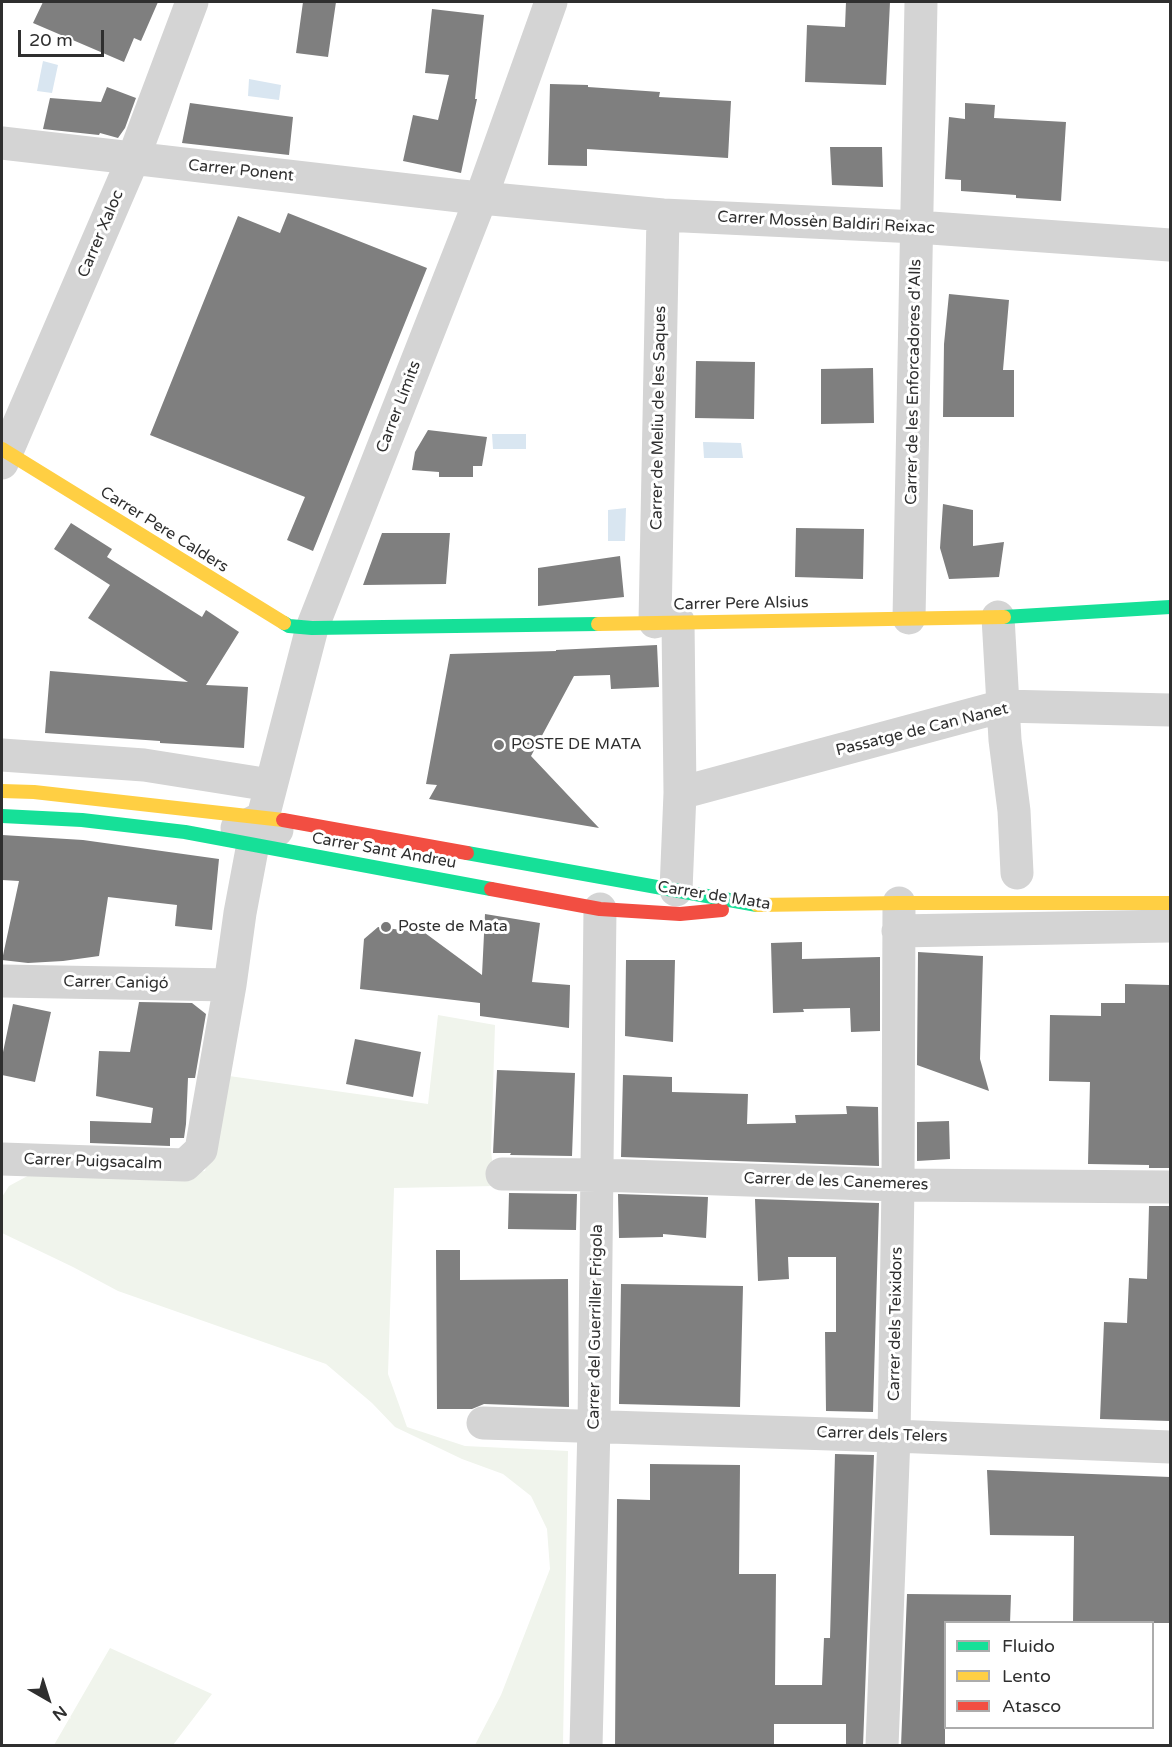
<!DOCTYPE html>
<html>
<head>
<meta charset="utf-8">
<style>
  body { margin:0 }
  #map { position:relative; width:1172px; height:1747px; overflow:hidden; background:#fff; font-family:"Varela Round",sans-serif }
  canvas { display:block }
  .frame { position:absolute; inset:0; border:3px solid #2f2f2f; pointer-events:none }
  .legend { position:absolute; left:944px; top:1621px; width:210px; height:108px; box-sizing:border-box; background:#fff; border:2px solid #acacac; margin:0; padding:8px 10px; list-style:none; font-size:18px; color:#2f2f2f }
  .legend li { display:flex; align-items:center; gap:12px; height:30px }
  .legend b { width:30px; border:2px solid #acacac }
  .north { position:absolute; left:18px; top:1669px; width:60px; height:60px; -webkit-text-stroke:4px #fff; paint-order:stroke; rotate:141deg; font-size:16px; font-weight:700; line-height:24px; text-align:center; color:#2f2f2f }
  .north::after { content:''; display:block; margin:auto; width:21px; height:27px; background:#2f2f2f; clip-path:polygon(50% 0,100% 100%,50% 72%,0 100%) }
  .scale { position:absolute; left:18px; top:30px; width:86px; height:27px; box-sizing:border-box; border:3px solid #2f2f2f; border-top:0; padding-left:8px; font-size:18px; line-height:21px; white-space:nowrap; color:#2f2f2f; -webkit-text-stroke:4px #fff; paint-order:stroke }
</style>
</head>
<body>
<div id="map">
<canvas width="1172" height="1747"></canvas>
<div class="frame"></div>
<ul class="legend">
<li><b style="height:8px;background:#16e098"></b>Fluido</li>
<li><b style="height:8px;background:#ffcf43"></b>Lento</li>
<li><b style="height:8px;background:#f24e42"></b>Atasco</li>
</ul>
<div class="north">N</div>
<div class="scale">20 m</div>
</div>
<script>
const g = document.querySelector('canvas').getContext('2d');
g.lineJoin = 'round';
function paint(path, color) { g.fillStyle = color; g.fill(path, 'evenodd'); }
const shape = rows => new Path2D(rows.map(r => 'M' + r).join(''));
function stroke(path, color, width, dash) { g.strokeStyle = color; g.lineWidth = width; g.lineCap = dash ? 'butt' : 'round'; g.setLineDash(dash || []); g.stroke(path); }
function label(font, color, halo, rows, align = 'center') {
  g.font = font + ' "Varela Round",sans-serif'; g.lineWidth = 6; g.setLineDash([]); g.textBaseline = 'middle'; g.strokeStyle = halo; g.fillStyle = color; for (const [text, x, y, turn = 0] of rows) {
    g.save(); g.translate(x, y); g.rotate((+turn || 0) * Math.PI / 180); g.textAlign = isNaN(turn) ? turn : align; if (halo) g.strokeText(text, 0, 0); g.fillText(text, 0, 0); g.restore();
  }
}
const green = shape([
  [438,1015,495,1025,491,1151,495,1186,394,1188,388,1374,407,1427,465,1446,568,1451,563,1745,475,1745,501,1695,550,1569,547,1529,531,1496,503,1474,462,1459,395,1427,372,1403,326,1364,118,1291,73,1267,2,1233,2,1197,9,1186,33,1173,172,1175,205,1171,229,1076,428,1104],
  [110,1648,212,1694,173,1745,54,1745]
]);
const water = shape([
  [43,61,58,65,52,93,37,91],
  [249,79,281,85,279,100,248,96],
  [492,434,526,434,526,449,493,449],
  [703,442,741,443,743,458,704,458],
  [626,508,625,541,608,541,608,510]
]);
const building = shape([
  [43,2,158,2,141,41,134,38,124,62,33,23],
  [303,2,336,2,328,57,296,53],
  [846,2,890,2,886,85,805,82,807,25,845,27],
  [432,9,484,15,475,99,477,99,461,173,403,161,413,115,438,120,449,75,425,73],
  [550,84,588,85,588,87,660,92,659,97,731,101,728,158,587,149,587,166,548,165],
  [107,87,136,98,125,128,118,138,100,133,99,135,43,129,50,98,101,102],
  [190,103,293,117,289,155,182,143],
  [965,103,995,105,994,118,1066,122,1061,201,1016,198,1016,195,961,191,961,180,945,179,949,117,965,119],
  [830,147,882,147,883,187,832,185],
  [288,213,427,268,313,551,287,540,305,497,150,435,238,216,280,233],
  [949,294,1009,300,1003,370,1014,370,1014,417,943,417,944,344],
  [696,361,755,362,754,419,695,418],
  [873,368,874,423,821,424,821,369],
  [428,430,487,437,482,466,473,466,473,477,439,477,439,472,412,470,415,452],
  [943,504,973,510,973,546,1004,542,999,577,949,579,940,548],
  [71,523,112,549,107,557,202,617,206,610,239,632,206,685,248,687,244,748,160,743,160,741,45,733,50,671,188,682,88,618,110,585,54,549],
  [796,528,864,529,863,579,795,577],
  [382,533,450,533,446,584,363,585],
  [620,556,624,597,538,606,538,568],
  [657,645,659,687,611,689,610,675,574,676,531,756,599,828,429,799,437,785,426,784,450,654,556,651,556,650],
  [2,835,83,840,219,859,212,930,175,926,177,905,108,897,99,956,63,961,28,963,2,960,19,881,2,880],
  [485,914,540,923,532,982,570,985,569,1028,480,1016,480,1003,360,989,364,939,378,927,425,933,482,975],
  [802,942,802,959,880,957,880,1031,851,1032,850,1008,803,1009,804,1012,773,1013,771,943],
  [918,952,983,956,980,1059,989,1091,917,1065],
  [626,960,675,960,673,1042,625,1036],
  [1125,984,1170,985,1170,1168,1149,1168,1149,1165,1088,1164,1090,1082,1049,1081,1050,1015,1101,1016,1101,1003,1125,1003],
  [139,1002,192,1003,206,1014,195,1078,188,1078,186,1124,184,1138,170,1138,170,1146,90,1143,90,1121,151,1123,153,1108,96,1096,99,1051,130,1052],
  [13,1004,51,1012,35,1082,2,1075,2,1057],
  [355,1039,421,1052,413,1097,346,1084],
  [497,1070,575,1073,572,1156,510,1155,511,1153,493,1153],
  [623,1075,672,1077,672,1092,748,1094,747,1124,796,1123,795,1115,847,1114,846,1106,878,1107,879,1166,621,1157],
  [949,1121,950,1159,917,1161,917,1122],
  [509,1193,577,1194,576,1230,508,1229],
  [618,1194,708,1197,706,1238,663,1234,663,1237,619,1238],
  [755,1199,879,1203,873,1412,826,1411,825,1332,836,1332,836,1257,788,1257,789,1279,758,1281],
  [1149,1206,1170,1206,1170,1421,1100,1419,1104,1322,1127,1323,1129,1278,1147,1279],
  [436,1250,460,1250,460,1280,568,1279,569,1407,484,1404,472,1409,437,1409],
  [621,1284,743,1286,740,1407,619,1404],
  [835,1454,874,1455,863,1746,846,1746,846,1724,774,1724,774,1746,615,1746,617,1499,650,1500,650,1464,740,1465,739,1574,776,1574,775,1685,822,1685,824,1638,830,1638],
  [987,1470,1170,1477,1170,1623,1073,1623,1074,1536,990,1535],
  [907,1594,1011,1595,1010,1623,945,1623,945,1746,901,1746]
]);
const street = shape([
  [2,143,460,196,663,215,917,227,1170,245],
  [2,463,133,159,192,2],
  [998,617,1005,740,1014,811,1017,873],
  [909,618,921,2],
  [655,622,663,215],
  [2,755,144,765,270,785],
  [680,793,1003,706,1170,710],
  [237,828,242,828,263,817,312,628,481,198,551,2],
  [676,890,680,793,678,621],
  [898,931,1170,926],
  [2,981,230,985],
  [2,1159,185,1165,201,1150,230,985,240,913,253,844,274,830,277,830],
  [502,1174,598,1175,898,1185,1170,1187],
  [483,1423,894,1436,1170,1447],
  [586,1746,594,1426,600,909],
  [882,1746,894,1436,898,1185,899,903]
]);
const fast = shape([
  [1004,617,1170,607],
  [284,623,289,626,312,628,598,624],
  [2,816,82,820,185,832,491,889],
  [467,853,757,905]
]);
const slow = shape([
  [2,449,284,623],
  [598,624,1004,617],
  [2,791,34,792,283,820],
  [757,905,899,903,1170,903]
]);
const jam = shape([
  [283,820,467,853],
  [491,889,600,909,680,914,722,910]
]);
const markers = [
  [499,745,6,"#787878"],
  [386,927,6,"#787878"]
];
const streetNames = [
  ["Carrer Ponent",241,171,6],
  ["Carrer Mossèn Baldiri Reixac",826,223,3],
  ["Carrer Xaloc",101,234,-67],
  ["Carrer de les Enforcadores d'Alls",914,382,-89],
  ["Carrer Límits",399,407,-69],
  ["Carrer de Meliu de les Saques",659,418,-89],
  ["Carrer Pere Calders",164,530,32],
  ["Carrer Pere Alsius",741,604,-1],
  ["Passatge de Can Nanet",922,730,-14],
  ["Carrer Sant Andreu",384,851,10],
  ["Carrer de Mata",714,896,9],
  ["Carrer Canigó",116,983,1],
  ["Carrer Puigsacalm",93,1162,2],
  ["Carrer de les Canemeres",836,1182,2],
  ["Carrer dels Teixidors",896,1324,-89],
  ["Carrer del Guerriller Frigola",596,1327,-89],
  ["Carrer dels Telers",882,1435,2]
];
const poiNames = [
  ["POSTE DE MATA",511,745],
  ["Poste de Mata",398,927]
];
paint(green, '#f0f4ec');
paint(water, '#d9e6f1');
paint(building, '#7f7f7f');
stroke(street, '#d4d4d4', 33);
stroke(fast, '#16e098', 14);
stroke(slow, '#ffcf43', 14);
stroke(jam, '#f24e42', 14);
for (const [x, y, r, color] of markers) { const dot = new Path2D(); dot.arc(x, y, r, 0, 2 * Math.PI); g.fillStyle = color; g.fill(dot); stroke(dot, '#fff', 2); }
label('16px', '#2f2f2f', '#fff', streetNames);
label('16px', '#2f2f2f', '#fff', poiNames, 'left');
</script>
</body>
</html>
